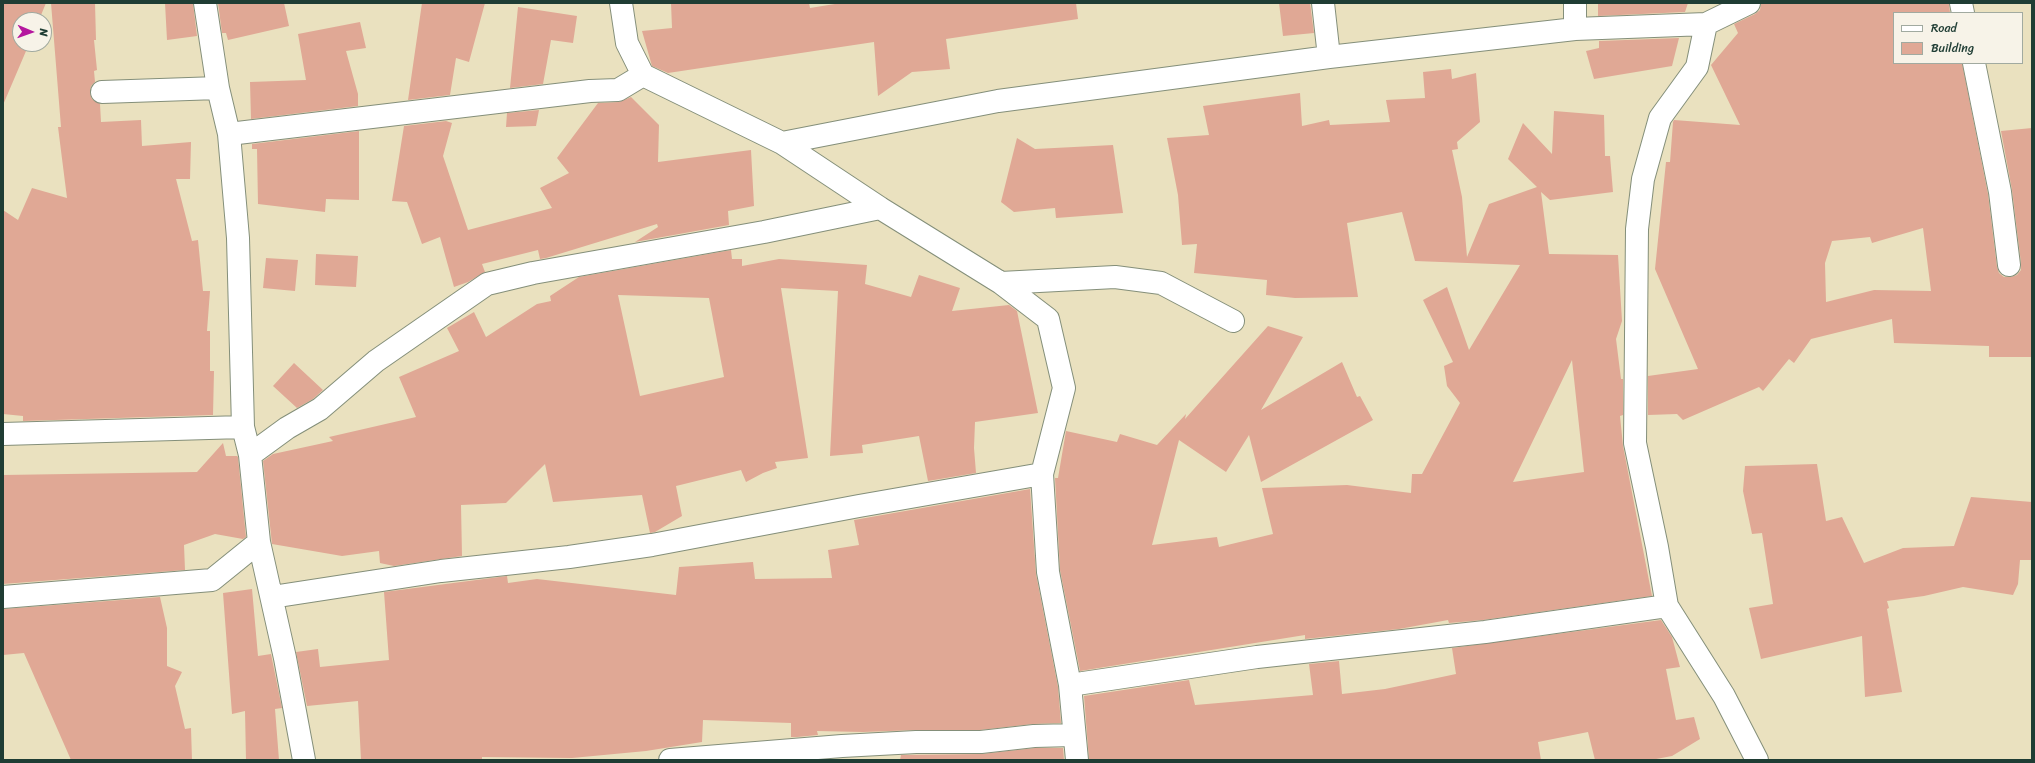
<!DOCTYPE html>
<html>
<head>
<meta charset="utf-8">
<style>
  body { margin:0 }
  #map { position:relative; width:2035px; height:763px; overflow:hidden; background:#eae1bf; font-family:Sriracha,sans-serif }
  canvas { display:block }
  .frame { position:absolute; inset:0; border:4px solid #1f3d34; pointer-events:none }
  .legend { position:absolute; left:1893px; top:12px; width:130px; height:52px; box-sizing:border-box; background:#f7f3e8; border:1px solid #a1aaa0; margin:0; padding:5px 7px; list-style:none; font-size:12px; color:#1f3d34 }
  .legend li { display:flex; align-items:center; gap:8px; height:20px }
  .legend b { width:20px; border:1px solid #a1aaa0 }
  .north { position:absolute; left:12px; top:12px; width:40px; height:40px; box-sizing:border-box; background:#f7f3e8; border:1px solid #a1aaa0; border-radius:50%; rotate:92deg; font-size:11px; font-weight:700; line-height:16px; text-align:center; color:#1f3d34 }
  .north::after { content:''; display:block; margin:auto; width:14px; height:18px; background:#b5179e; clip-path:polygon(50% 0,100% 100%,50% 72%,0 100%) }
</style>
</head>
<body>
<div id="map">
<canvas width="2035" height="763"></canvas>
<div class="frame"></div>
<ul class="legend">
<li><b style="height:5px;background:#fff"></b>Road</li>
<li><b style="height:11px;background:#e0a895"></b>Building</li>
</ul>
<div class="north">N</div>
</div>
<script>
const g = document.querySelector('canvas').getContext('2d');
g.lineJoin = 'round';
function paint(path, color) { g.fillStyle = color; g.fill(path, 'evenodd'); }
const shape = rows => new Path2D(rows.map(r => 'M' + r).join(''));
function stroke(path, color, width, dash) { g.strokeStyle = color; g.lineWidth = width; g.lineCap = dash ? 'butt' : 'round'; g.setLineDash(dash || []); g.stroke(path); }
const building = shape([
  [3,3,46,3,39,20,20,20,20,44,29,44,3,105],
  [51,3,95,3,96,40,94,40,97,70,94,71,95,82,91,86,90,93,92,99,100,104,101,122,141,120,142,146,191,142,190,179,176,179,192,241,198,240,203,291,210,291,207,331,210,331,210,371,214,371,213,415,23,421,23,416,3,414,3,210,18,220,32,188,67,198,58,127,61,127],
  [165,3,193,3,197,36,167,40],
  [218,3,284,3,289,26,228,40,226,33,222,33],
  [422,3,485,3,469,62,456,58,450,95,408,100],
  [671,3,809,3,810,8,841,3,1076,3,1078,19,946,39,950,69,912,72,878,96,874,42,668,73,652,66,642,31,672,28],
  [1279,3,1310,3,1314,33,1283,36],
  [1598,3,1688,3,1685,12,1598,16],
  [1761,3,1949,3,1950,13,1894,13,1894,63,1962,63,1988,194,1997,267,1999,273,2004,277,2011,277,2017,275,2021,270,2021,263,2012,190,2001,131,2032,128,2032,357,1989,357,1989,346,1894,343,1892,319,1811,339,1794,363,1789,359,1763,391,1759,387,1683,420,1677,414,1648,415,1648,376,1698,369,1655,269,1666,162,1670,162,1673,122,1674,120,1740,125,1711,65,1738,33,1734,24,1755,14,1760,10],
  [1923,228,1931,291,1874,290,1826,302,1825,263,1832,241,1870,237,1872,243],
  [518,7,577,16,573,43,551,40,543,84,510,88],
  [360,22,366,48,346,51,358,94,358,106,251,119,250,82,306,80,298,34],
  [1679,38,1672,66,1594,79,1586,51,1599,48,1599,41],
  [1451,69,1452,79,1476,73,1480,122,1457,142,1458,149,1452,150,1462,197,1467,257,1489,204,1537,187,1508,159,1523,123,1552,154,1554,111,1604,115,1605,156,1610,156,1613,192,1550,200,1541,192,1549,254,1618,255,1622,321,1616,339,1621,379,1623,379,1623,415,1620,416,1623,446,1652,596,1483,620,1449,623,1448,620,1399,629,1305,639,1305,635,1080,671,1060,570,1055,478,1058,478,1066,431,1117,442,1120,434,1157,445,1186,414,1185,419,1268,326,1303,337,1261,410,1342,362,1357,397,1360,396,1373,420,1261,482,1249,435,1226,472,1179,440,1152,545,1217,537,1219,547,1273,534,1262,488,1347,485,1411,493,1412,474,1422,474,1460,403,1447,386,1444,366,1453,362,1423,300,1447,287,1469,350,1520,265,1415,261,1402,212,1347,223,1358,297,1295,298,1266,295,1267,280,1194,273,1197,244,1182,245,1178,195,1167,138,1209,135,1203,106,1300,93,1302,126,1329,120,1330,125,1390,122,1386,100,1425,98,1423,72],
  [1572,360,1584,472,1513,482],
  [631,97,659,125,658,162,751,150,754,206,728,211,729,225,635,242,658,227,657,224,546,258,540,259,538,250,482,264,485,272,468,282,454,287,440,237,422,244,407,202,392,201,404,126,446,121,452,123,443,156,468,230,552,208,540,188,569,173,557,158,598,103,619,102],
  [539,110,536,126,506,127,507,113],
  [359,131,359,200,326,199,325,212,258,204,257,149,252,149,252,144],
  [1017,138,1035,149,1113,145,1123,213,1056,218,1055,208,1014,212,1001,202],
  [731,250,732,259,742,259,742,266,779,259,867,265,865,284,911,297,919,275,960,288,952,311,1009,305,1017,311,1038,413,975,422,974,448,976,473,928,481,919,436,862,445,863,453,830,456,838,291,781,288,808,458,775,462,777,468,763,473,746,482,741,470,676,486,682,516,655,532,650,533,642,495,553,502,545,464,506,503,461,505,462,556,394,566,380,563,379,551,342,556,272,544,263,461,273,454,333,441,329,437,416,417,399,377,459,351,447,328,474,312,486,337,537,304,551,301,550,296,579,277],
  [618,295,709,298,724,377,640,396],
  [316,254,358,256,356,287,315,285],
  [266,258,298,260,295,291,263,288],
  [294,363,323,390,313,399,297,408,273,386],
  [223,443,226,456,237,456,238,457,246,537,243,539,215,534,184,545,185,570,3,584,3,475,197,472],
  [1817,464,1826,521,1842,517,1864,563,1903,548,1954,546,1971,497,2032,502,2032,560,2020,560,2018,584,2013,595,1963,587,1924,596,1887,601,1889,608,1887,609,1902,692,1865,697,1862,636,1761,659,1749,608,1773,604,1762,533,1752,534,1743,491,1745,466],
  [1030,489,1036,574,1058,687,1061,723,1033,724,980,730,916,730,863,732,817,731,818,735,797,737,791,737,791,723,703,720,702,742,646,751,572,758,482,757,482,760,361,760,358,701,307,706,296,652,318,649,320,667,389,660,384,592,507,576,508,583,537,579,676,595,679,567,753,562,755,579,832,578,828,550,859,545,854,520],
  [252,589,258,656,271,654,282,708,275,709,279,760,246,760,245,711,232,714,223,593],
  [160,597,167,628,167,666,182,672,175,686,185,729,191,728,192,760,71,760,24,653,3,655,3,609],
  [1661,620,1672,637,1680,667,1666,669,1676,720,1694,717,1700,739,1672,756,1651,760,1595,760,1588,732,1538,742,1541,760,1089,760,1084,696,1189,680,1195,705,1313,695,1309,664,1339,661,1342,694,1385,689,1456,674,1452,648],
  [1035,748,1063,748,1064,760,900,760,901,755,981,754]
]);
const minor = shape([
  [205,3,218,88,229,134,238,238,243,427,250,455,259,542,285,658,304,760],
  [621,3,627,43,643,75,782,143,880,208,1001,283,1048,319,1064,388,1042,474,1048,572,1070,685,1077,760],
  [1323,3,1329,57],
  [1961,3,1963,13],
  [1706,24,1697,67,1660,118,1643,179,1637,229,1635,443,1657,547,1667,606,1724,696,1757,760],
  [1575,29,1575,3],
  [1974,63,2000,192,2009,265],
  [102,92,218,88],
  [229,134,590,91,618,90,643,75],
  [782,143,998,101,1329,57,1575,29,1706,24,1749,3],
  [1001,283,1115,277,1161,283,1233,321],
  [3,434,243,427],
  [250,455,287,428,320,409,376,361,487,284,533,273,764,232,880,208],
  [3,597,212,580,259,542],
  [272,597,441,571,569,557,652,545,859,506,1042,474],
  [1070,685,1257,657,1485,632,1667,606],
  [670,760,842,746,916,742,981,742,1034,736,1073,735]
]);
paint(building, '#e0a895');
stroke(minor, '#848f7a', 24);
stroke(minor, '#fff', 22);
</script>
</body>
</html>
